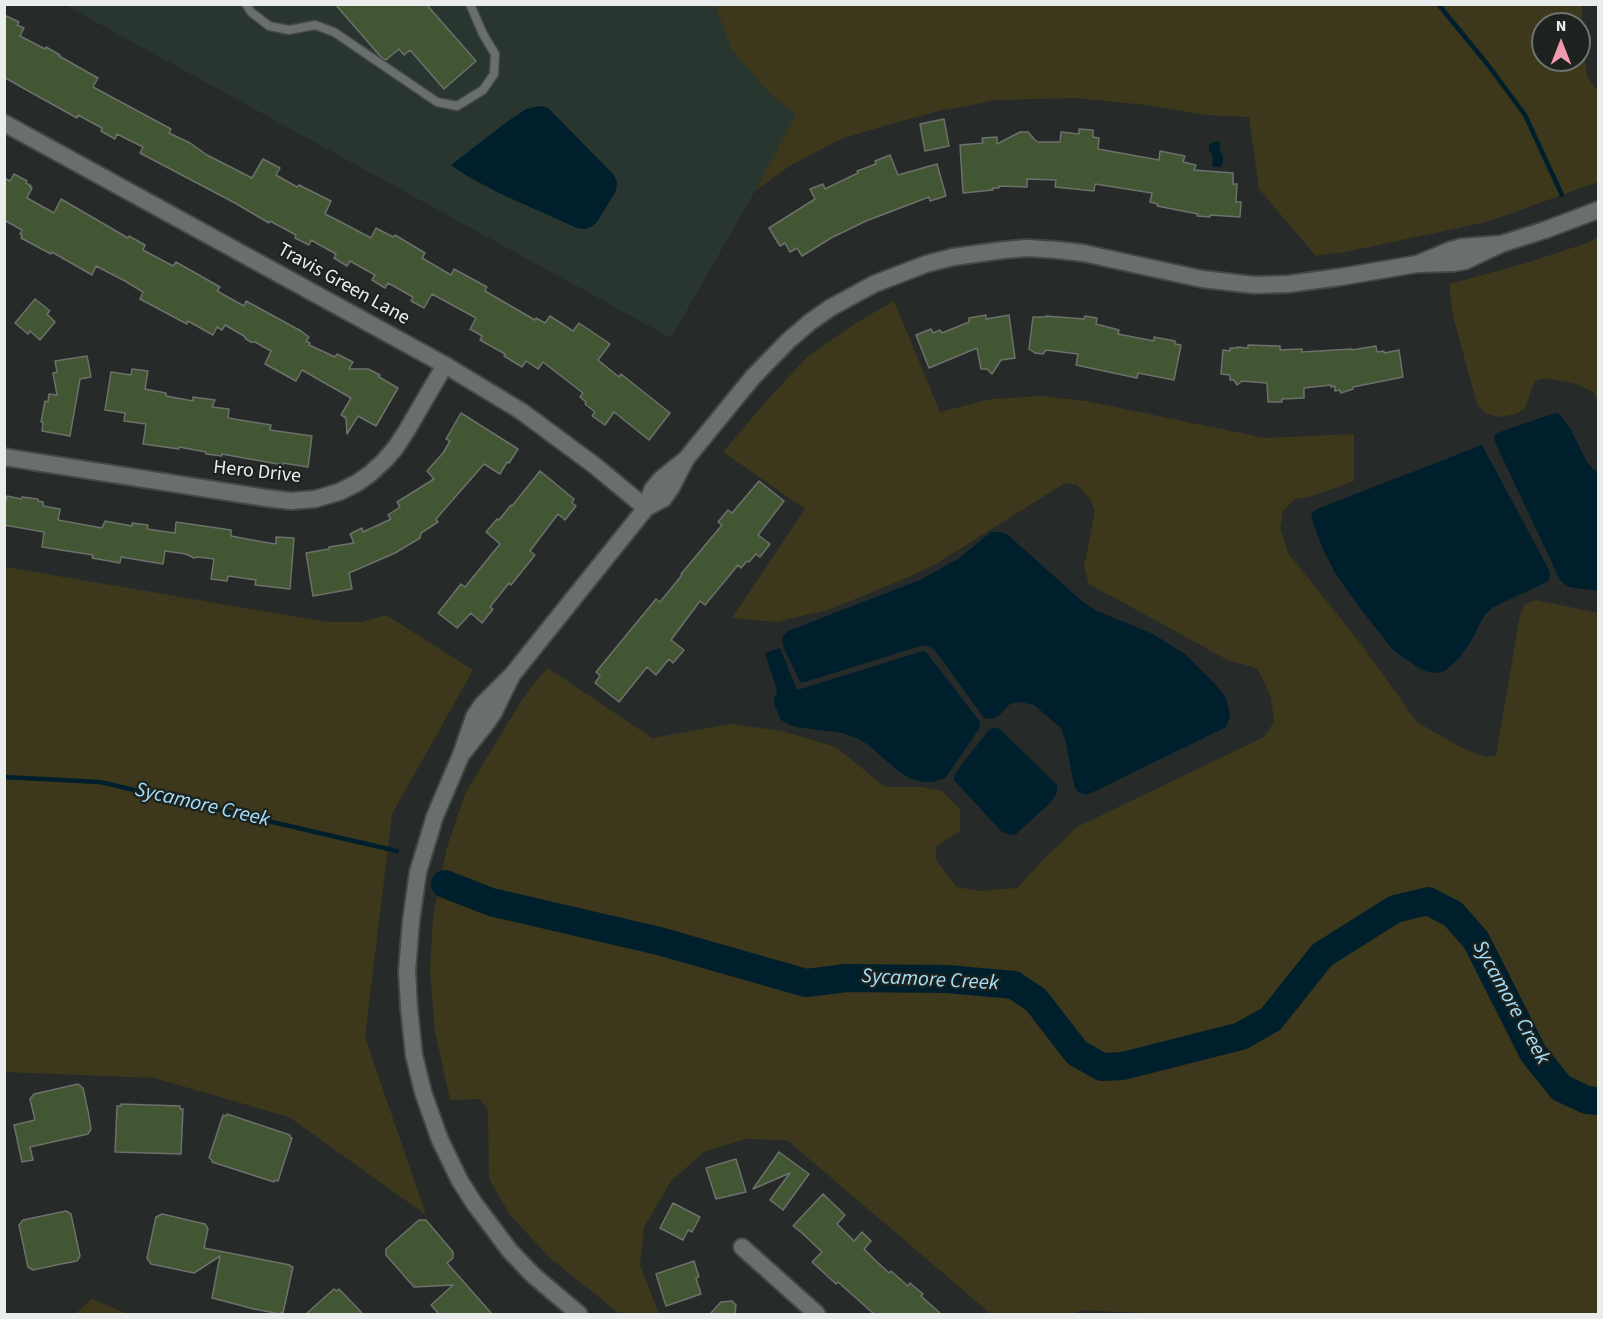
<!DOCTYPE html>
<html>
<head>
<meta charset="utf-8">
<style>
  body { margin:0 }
  #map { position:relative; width:1603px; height:1319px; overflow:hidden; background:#262b29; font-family:"Source Sans 3",sans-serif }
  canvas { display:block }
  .frame { position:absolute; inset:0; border:6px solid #e9edeb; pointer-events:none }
  .north { position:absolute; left:1531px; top:12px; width:60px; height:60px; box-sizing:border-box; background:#1d221f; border:2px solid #6f7371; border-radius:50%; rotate:0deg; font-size:16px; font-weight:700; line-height:24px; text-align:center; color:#e9edeb }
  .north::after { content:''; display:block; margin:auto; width:21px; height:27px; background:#f29aad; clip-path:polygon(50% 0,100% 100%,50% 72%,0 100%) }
</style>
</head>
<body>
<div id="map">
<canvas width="1603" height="1319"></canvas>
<div class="frame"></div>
<div class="north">N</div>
</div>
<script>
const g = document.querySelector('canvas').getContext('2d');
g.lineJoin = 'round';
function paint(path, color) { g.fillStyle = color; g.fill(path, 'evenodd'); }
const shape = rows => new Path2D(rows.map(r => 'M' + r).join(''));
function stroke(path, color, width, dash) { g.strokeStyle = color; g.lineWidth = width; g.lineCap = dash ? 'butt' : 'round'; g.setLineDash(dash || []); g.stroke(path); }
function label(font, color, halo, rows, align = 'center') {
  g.font = font + ' "Source Sans 3",sans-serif'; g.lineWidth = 4.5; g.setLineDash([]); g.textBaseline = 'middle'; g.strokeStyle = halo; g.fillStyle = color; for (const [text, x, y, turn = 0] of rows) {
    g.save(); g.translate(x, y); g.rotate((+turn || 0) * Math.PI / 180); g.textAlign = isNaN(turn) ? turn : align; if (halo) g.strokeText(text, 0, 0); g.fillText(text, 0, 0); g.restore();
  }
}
const built = shape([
  [65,5,855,5,755,191,671,338]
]);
const green = shape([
  [717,4,1583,5,1582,7,1582,31,1587,76,1598,92,1598,182,1487,222,1345,252,1316,256,1259,189,1249,117,1206,115,1146,105,1075,98,997,100,939,111,887,125,841,139,791,165,755,191,796,114,769,93,731,48,716,7],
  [1543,24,1579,24,1579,60,1543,60],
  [1598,237,1598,400,1593,392,1577,384,1545,378,1535,381,1525,408,1517,414,1498,417,1485,413,1477,404,1453,316,1449,284,1523,264,1587,243],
  [894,301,940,412,991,399,1041,396,1086,401,1265,438,1354,434,1354,481,1312,496,1295,499,1283,511,1280,528,1288,553,1361,644,1417,722,1462,748,1485,757,1496,756,1520,615,1525,604,1536,600,1598,613,1598,1314,1157,1314,1083,1310,1072,1314,991,1314,787,1140,745,1139,704,1152,671,1181,644,1227,640,1265,659,1314,620,1314,551,1259,510,1215,489,1179,488,1109,479,1099,450,1100,435,1032,430,971,433,917,447,847,465,794,521,701,535,682,548,668,652,738,732,724,782,731,836,747,885,787,922,787,942,791,960,809,960,831,936,847,936,860,957,887,979,891,1017,888,1043,860,1077,827,1264,737,1274,722,1271,697,1258,669,1226,659,1089,584,1084,567,1095,511,1090,499,1077,485,1065,483,934,565,904,579,828,610,776,622,732,618,805,509,723,452,770,397,807,357,856,323],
  [5,567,328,622,361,622,386,615,473,670,392,814,365,1037,426,1215,289,1117,154,1078,5,1072],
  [92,1299,128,1314,75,1314]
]);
const water = shape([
  [542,106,548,108,614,175,617,182,616,191,597,222,591,227,585,229,577,228,501,194,467,176,451,165,504,124,526,109,535,107],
  [1216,141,1220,143,1220,151,1223,157,1223,163,1220,167,1213,167,1212,154,1209,150,1209,144],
  [1556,413,1561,415,1572,432,1587,462,1593,469,1598,472,1598,591,1569,587,1565,585,1560,580,1495,442,1494,436,1497,433,1549,415],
  [1482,445,1549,570,1550,576,1548,581,1545,583,1493,607,1484,616,1470,643,1459,658,1445,671,1435,673,1428,672,1417,667,1393,650,1359,607,1335,573,1322,547,1311,517,1313,512,1317,509],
  [991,532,1000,532,1008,535,1083,602,1097,611,1153,634,1185,654,1215,684,1225,696,1228,706,1230,717,1226,727,1089,794,1084,794,1078,792,1074,786,1066,743,1061,728,1034,705,1020,702,1010,704,998,716,991,719,984,718,934,649,927,646,920,646,805,682,800,682,783,646,782,638,788,631,920,580,958,559],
  [780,648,797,690,923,651,926,652,978,719,980,724,979,729,946,777,934,782,923,782,911,779,897,770,867,744,856,738,842,733,796,727,788,724,781,720,774,704,774,699,777,692,776,687,765,653],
  [993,728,997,728,1001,730,1057,785,1057,791,1055,796,1050,803,1016,834,1012,835,1002,832,954,780,954,776,962,764,989,730]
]);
const stream = shape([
  [1438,4,1488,65,1525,115,1562,195],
  [4,777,100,782,397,851]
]);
const river = shape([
  [445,884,491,902,659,941,806,983,846,978,947,979,1014,985,1036,1000,1077,1053,1102,1067,1123,1066,1241,1036,1271,1019,1322,955,1395,909,1428,901,1453,914,1476,940,1533,1053,1561,1088,1587,1100,1598,1101]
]);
const building = shape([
  [335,4,426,4,476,61,444,89,410,50,404,55,399,49,386,60,381,57,335,4],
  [4,15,19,22,17,25,24,28,20,36,45,49,46,47,60,55,59,56,98,78,93,87,171,129,169,133,190,143,207,155,252,178,263,159,280,168,276,175,297,187,299,185,331,201,325,214,337,220,371,238,376,228,393,237,395,235,425,253,422,258,451,275,454,269,487,287,485,291,535,320,536,318,545,323,550,316,573,331,579,323,610,344,598,360,619,377,621,374,670,413,649,440,614,412,605,425,592,416,595,412,585,404,586,402,580,397,583,393,543,362,538,369,526,361,522,367,504,356,505,354,480,340,482,336,470,329,476,318,432,294,424,308,411,301,413,297,388,283,385,288,372,280,375,275,350,261,347,266,334,258,336,254,311,240,309,245,295,238,296,235,270,221,269,223,235,203,140,153,143,147,117,134,115,139,101,131,102,128,78,115,77,118,23,88,4,77,4,15],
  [944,119,949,146,925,151,920,124,944,119],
  [1079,129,1093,130,1093,137,1099,138,1098,149,1159,160,1160,151,1185,156,1183,162,1196,165,1194,170,1233,173,1233,184,1237,184,1236,202,1241,202,1240,217,1210,215,1210,217,1197,216,1198,214,1157,206,1158,204,1150,202,1152,193,1095,184,1094,191,1055,187,1056,180,1027,179,1027,187,999,186,999,188,992,188,993,190,963,193,960,145,983,143,982,138,997,137,997,144,1020,132,1028,132,1035,140,1038,142,1060,142,1061,132,1079,134,1079,129],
  [890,155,898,175,937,164,946,196,930,201,929,197,866,221,831,238,802,256,797,248,790,252,785,243,780,246,769,228,815,199,810,189,823,184,825,189,858,173,857,171,876,164,875,161,890,155],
  [14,174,27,181,26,183,31,186,30,187,32,188,27,198,54,213,61,199,128,238,129,236,145,245,143,250,173,266,176,262,220,287,217,291,244,306,246,301,301,331,309,337,306,341,310,343,309,345,335,357,337,354,353,362,349,369,368,369,380,375,379,377,398,388,376,426,358,416,347,434,346,418,341,415,351,398,302,370,296,381,265,364,271,351,255,342,251,342,246,339,244,336,225,325,222,330,217,327,213,335,188,321,187,324,140,299,143,292,125,281,96,266,92,275,52,252,51,254,21,238,22,235,20,234,22,230,4,220,4,178,10,181,14,174],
  [35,299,50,311,47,314,55,322,40,340,30,331,28,334,15,323,35,299],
  [986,315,986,319,1009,315,1015,358,1001,360,992,374,987,369,981,369,977,348,929,368,916,335,931,329,933,333,940,330,942,333,969,322,969,318,986,315],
  [1046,316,1084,319,1085,316,1097,318,1096,324,1119,330,1118,334,1154,341,1154,337,1175,341,1175,344,1181,345,1174,380,1138,373,1137,378,1076,365,1078,354,1046,350,1043,354,1035,353,1029,349,1033,317,1046,317,1046,316],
  [1248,345,1280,346,1280,350,1302,349,1302,352,1352,349,1352,350,1376,346,1377,352,1384,351,1384,353,1399,350,1403,377,1353,387,1353,389,1341,393,1340,390,1335,391,1335,386,1331,387,1331,385,1304,388,1304,398,1282,399,1282,402,1268,402,1267,383,1242,381,1237,385,1234,380,1230,380,1230,375,1221,374,1223,350,1230,351,1230,348,1237,348,1237,347,1248,348,1248,345],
  [87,356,91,377,80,379,70,436,42,431,43,422,41,422,45,401,48,402,49,394,57,395,53,373,57,372,55,361,87,356],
  [132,369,148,371,145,389,166,393,166,396,193,401,193,397,215,400,212,407,229,409,228,418,271,425,270,430,312,436,308,467,283,463,283,465,222,454,222,456,206,454,206,452,179,447,179,449,143,444,146,424,124,421,125,413,105,410,111,372,131,375,132,369],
  [461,413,518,449,509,463,507,462,500,474,484,464,436,519,438,522,421,533,420,538,395,553,349,573,352,589,313,596,306,553,329,549,329,547,354,543,350,534,362,528,363,532,391,519,388,515,400,507,397,502,434,479,427,471,443,453,450,441,446,439,461,413],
  [540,471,574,499,572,503,576,506,565,520,558,514,539,539,530,551,535,555,511,585,509,583,490,607,493,609,482,623,471,613,457,628,438,613,461,584,465,587,500,544,486,532,497,519,499,520,511,505,512,506,540,471],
  [759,481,784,501,758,535,770,544,760,557,756,554,749,562,747,561,741,568,738,565,705,605,700,601,671,640,684,650,673,663,669,659,656,675,647,667,619,702,595,683,600,676,596,672,656,599,660,602,682,575,681,574,722,525,718,522,728,510,732,513,759,481],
  [7,496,21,499,22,497,38,499,38,501,43,502,43,506,60,509,58,520,102,528,105,521,132,526,132,523,148,525,147,529,175,533,176,522,231,530,231,536,263,542,276,544,276,537,294,538,290,589,255,585,256,580,228,576,227,581,211,579,214,559,198,557,194,558,186,554,165,551,163,564,121,557,120,563,92,558,93,555,42,547,44,532,4,525,4,508,7,496],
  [78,1084,83,1088,88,1111,91,1129,88,1134,30,1147,33,1160,22,1162,14,1125,35,1120,30,1099,34,1094,78,1084],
  [121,1104,180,1106,180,1109,183,1109,181,1154,115,1152,117,1106,121,1106,121,1104],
  [227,1114,290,1135,290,1137,292,1138,278,1181,275,1180,274,1182,212,1162,212,1160,209,1158,223,1115,226,1116,227,1114],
  [779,1152,809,1174,783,1210,770,1200,790,1173,753,1189,779,1152],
  [736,1159,746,1192,716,1199,706,1168,736,1159],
  [823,1194,845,1215,837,1224,854,1241,862,1232,871,1241,864,1249,875,1260,889,1273,891,1271,908,1286,910,1283,923,1294,921,1296,941,1314,874,1314,838,1282,836,1284,812,1262,822,1252,802,1233,793,1226,823,1194],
  [673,1203,700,1217,692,1232,688,1230,683,1240,660,1228,673,1203],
  [66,1211,71,1214,80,1256,77,1261,61,1264,33,1270,28,1267,19,1225,23,1220,66,1211],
  [162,1214,205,1224,208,1229,204,1248,290,1265,290,1266,293,1267,283,1313,281,1312,280,1314,254,1309,212,1298,220,1256,194,1273,151,1264,147,1258,156,1217,162,1214],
  [419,1220,426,1220,453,1252,453,1258,447,1263,492,1314,439,1314,431,1305,453,1285,414,1287,386,1255,386,1249,419,1220],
  [694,1261,699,1277,696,1278,701,1294,666,1306,656,1274,694,1261],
  [334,1289,337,1291,339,1289,363,1314,306,1314,334,1289],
  [732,1301,736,1305,735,1314,710,1314,721,1302,732,1301]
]);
const service = shape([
  [246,4,251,12,269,26,289,30,315,25,334,32,437,102,457,106,483,90,494,74,495,54,483,34,470,4]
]);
const minor = shape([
  [4,123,445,365,521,411,594,465,646,508],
  [4,457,266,498,291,501,315,499,339,492,357,483,371,473,385,460,396,447,407,430,445,365],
  [742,1247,817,1314]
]);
const tertiary = shape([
  [1501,244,1545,230,1598,210],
  [686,459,753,377,788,341,810,322,830,308,874,284,926,264,953,257,1004,250,1027,248,1057,250,1083,253,1202,279,1254,285,1288,284,1340,277,1417,264,1453,263,1465,261,1501,244,1462,247,1451,250,1417,264],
  [512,675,646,508,652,490,661,479,686,459,671,488,663,499,646,508],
  [461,755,485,725,494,712,512,675,482,705,474,717,461,755,435,816,418,872,411,921,407,971,409,1008,414,1055,423,1092,440,1140,460,1181,474,1203,510,1251,533,1275,579,1314]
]);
const streetNames = [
  ["Travis Green Lane",343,285,29],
  ["Hero Drive",257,473,6]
];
const waterNames = [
  ["Sycamore Creek",202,806,13],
  ["Sycamore Creek",930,981,3],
  ["Sycamore Creek",1510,1003,61]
];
paint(built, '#29352f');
paint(green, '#3d381b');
paint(water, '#001f2c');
stroke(stream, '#001f2c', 4.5);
stroke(river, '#001f2c', 28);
paint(building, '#435634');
stroke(building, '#6d706b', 1.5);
stroke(service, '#434845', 11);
stroke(minor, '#434845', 20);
stroke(tertiary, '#434845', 20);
stroke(service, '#696f6c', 8);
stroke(minor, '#696f6c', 16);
stroke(tertiary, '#696f6c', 16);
label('20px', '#e9edeb', '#1d221f', streetNames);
label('italic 21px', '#a4e0fb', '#1d221f', waterNames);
</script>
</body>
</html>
